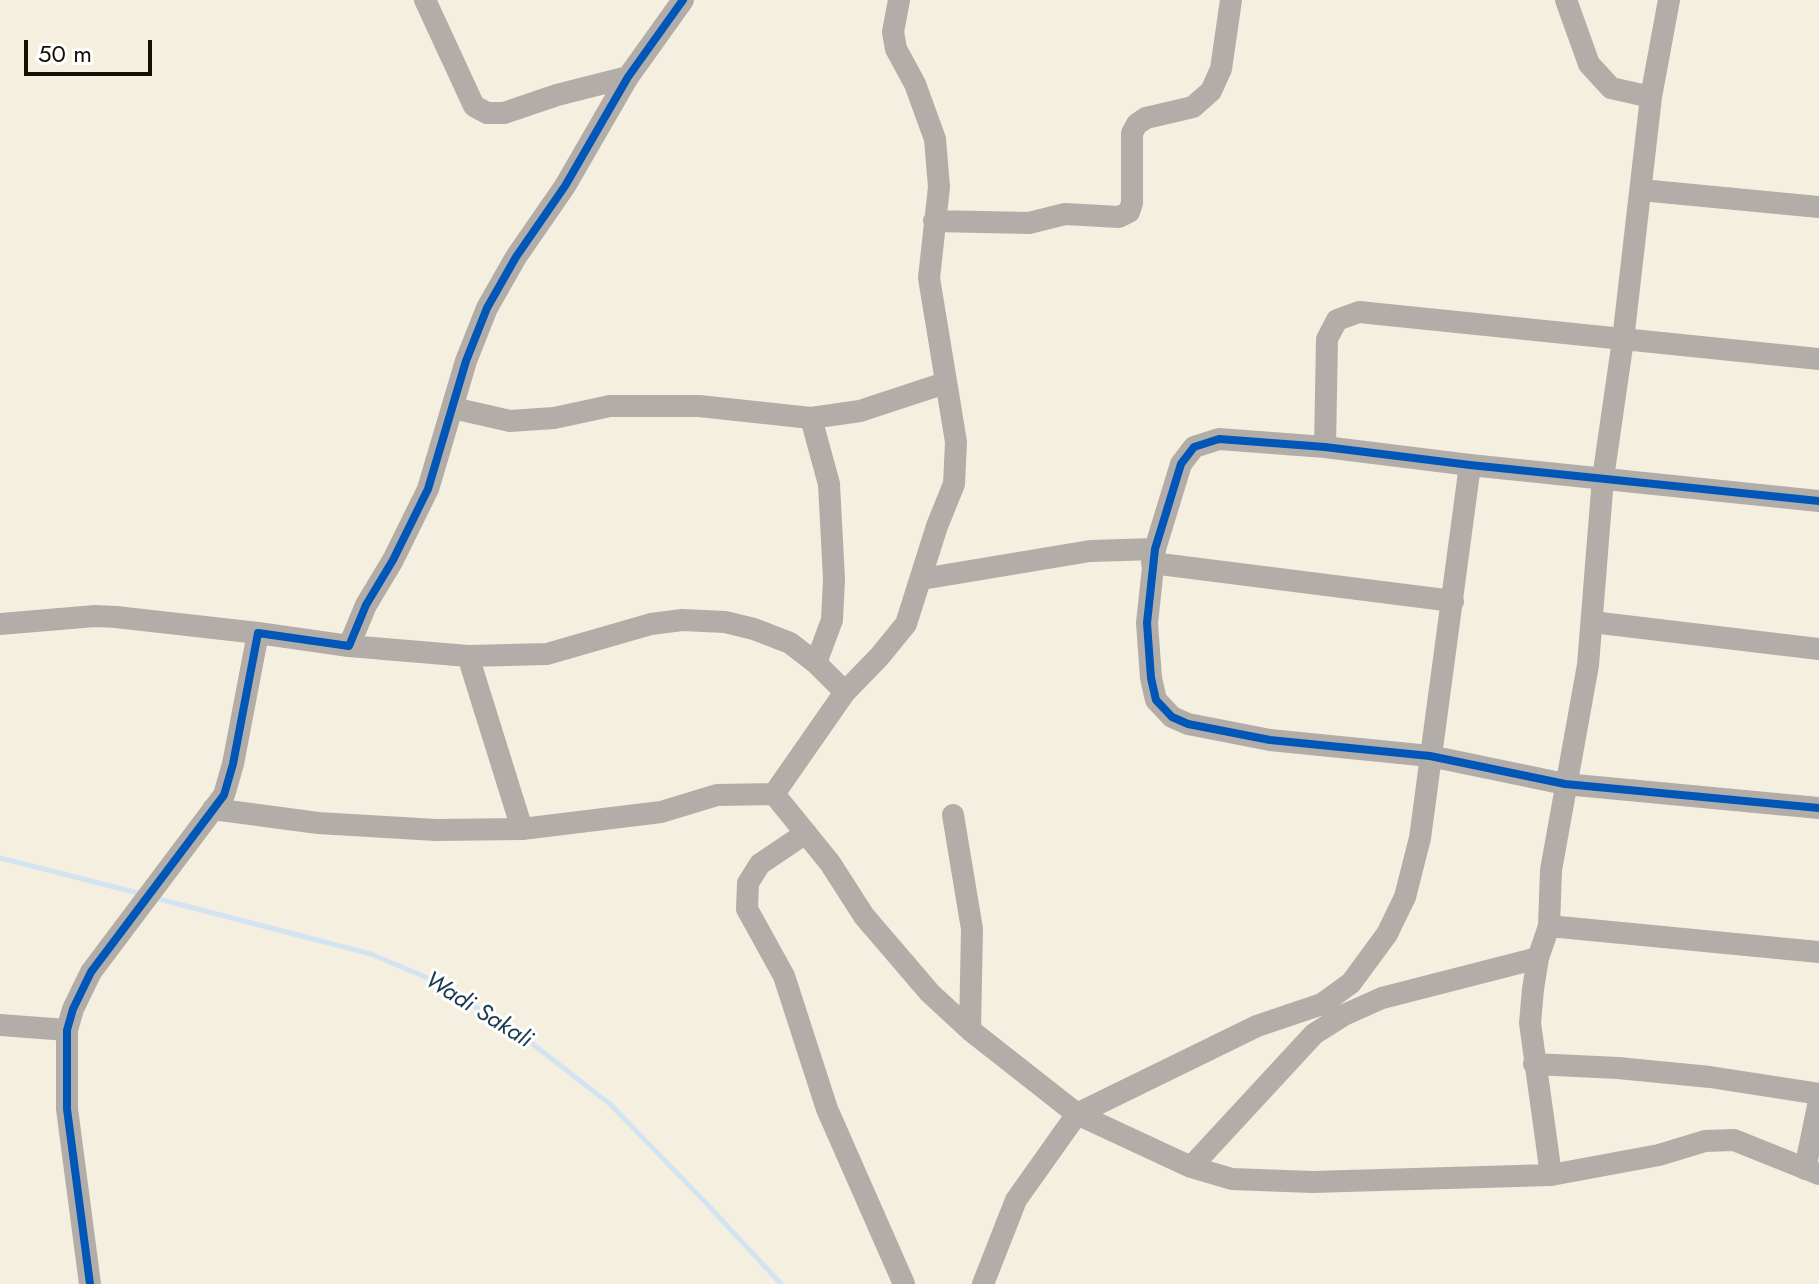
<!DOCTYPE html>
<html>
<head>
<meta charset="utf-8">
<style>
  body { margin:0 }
  #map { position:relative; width:1819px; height:1284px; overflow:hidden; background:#f5efe0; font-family:Jost,sans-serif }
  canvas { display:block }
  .scale { position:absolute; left:24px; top:40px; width:128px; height:36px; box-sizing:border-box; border:4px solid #141004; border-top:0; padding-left:10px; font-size:24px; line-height:28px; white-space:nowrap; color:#141004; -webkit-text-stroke:6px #fff; paint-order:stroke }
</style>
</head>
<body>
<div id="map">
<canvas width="1819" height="1284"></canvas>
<div class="scale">50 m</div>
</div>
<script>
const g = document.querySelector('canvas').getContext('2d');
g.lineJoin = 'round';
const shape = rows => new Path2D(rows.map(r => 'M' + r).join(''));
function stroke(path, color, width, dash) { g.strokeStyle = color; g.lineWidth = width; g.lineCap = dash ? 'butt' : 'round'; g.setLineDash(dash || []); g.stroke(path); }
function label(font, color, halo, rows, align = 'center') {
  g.font = font + ' Jost,sans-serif'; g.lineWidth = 6; g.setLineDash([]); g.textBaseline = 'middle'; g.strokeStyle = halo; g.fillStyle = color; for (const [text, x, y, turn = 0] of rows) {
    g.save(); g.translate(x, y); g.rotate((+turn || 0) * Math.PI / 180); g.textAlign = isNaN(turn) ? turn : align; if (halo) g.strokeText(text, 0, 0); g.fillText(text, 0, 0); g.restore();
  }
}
const stream = shape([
  [0,858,142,894],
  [155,898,371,954,437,982,530,1042,610,1104,707,1204,781,1284]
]);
const minor = shape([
  [425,0,474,106,487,113,504,113,557,95,628,77],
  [1566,0,1589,64,1611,88,1651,97],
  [1641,190,1819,207],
  [934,221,1029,223,1065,214,1119,217,1129,212,1132,203,1132,133,1137,124,1146,118,1193,107,1211,91,1221,69,1231,0],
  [453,408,510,421,554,418,610,406,699,406,811,418,860,411,945,383],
  [811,418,829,484,834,579,832,620,816,663],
  [1325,447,1327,339,1337,320,1359,312,1819,359],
  [1819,501,1470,465,1325,447,1219,439,1194,447,1181,464,1155,549,1147,623,1151,678,1156,700,1172,717,1188,724,1270,740,1430,756,1565,784,1819,808],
  [1152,563,1453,601],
  [922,579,1090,551,1155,549],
  [1592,622,1819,649],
  [0,624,95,616,116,617,258,633],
  [349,646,468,656,547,654,651,624,682,620,725,622,754,629,790,643,816,663,845,692],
  [468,656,522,829],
  [774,794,830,863,864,916,930,993,970,1030,1077,1114,1191,1167,1232,1179,1312,1182,1551,1175,1659,1155,1705,1141,1734,1140,1819,1174],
  [774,794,845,692,879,657,906,624,937,526,954,484,956,442,929,278,939,187,935,139,915,84,896,49,893,32,899,0],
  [213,809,318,823,436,830,522,829,661,812,717,795,774,794],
  [953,815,972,929,970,1030],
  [806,833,760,864,748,883,747,909,784,976,827,1109,904,1284],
  [1549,926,1819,952],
  [0,1025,67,1030],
  [1534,1064,1618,1068,1710,1077,1819,1094],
  [1191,1167,1314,1034,1344,1015,1382,998,1538,958],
  [1805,1169,1819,1101],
  [1551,1175,1530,1023,1533,989,1538,958,1549,926,1551,870,1588,665,1603,478,1623,340,1651,97,1669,0],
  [90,1284,67,1109,67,1030,73,1009,91,972,224,795,233,764,258,633,349,646,366,605,393,560,428,489,466,361,487,308,516,257,565,186,628,77,683,0],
  [983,1284,1016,1200,1077,1114,1257,1026,1322,1004,1351,983,1387,934,1405,897,1420,838,1470,465]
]);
const cycleway = shape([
  [1819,501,1470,465,1325,447,1219,439,1194,447,1181,464,1155,549,1147,623,1151,678,1156,700,1172,717,1188,724,1270,740,1430,756,1565,784,1819,808],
  [90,1284,67,1109,67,1030,73,1009,91,972,224,795,233,764,258,633,349,646,366,605,393,560,428,489,466,361,487,308,516,257,565,186,628,77,683,0]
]);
const waterNames = [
  ["Wadi Sakali",478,1011,32]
];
stroke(stream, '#d2e4f1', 5);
stroke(minor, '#b3adaa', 22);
stroke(cycleway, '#0057b8', 8);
label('italic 24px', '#183951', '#fff', waterNames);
</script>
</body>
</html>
